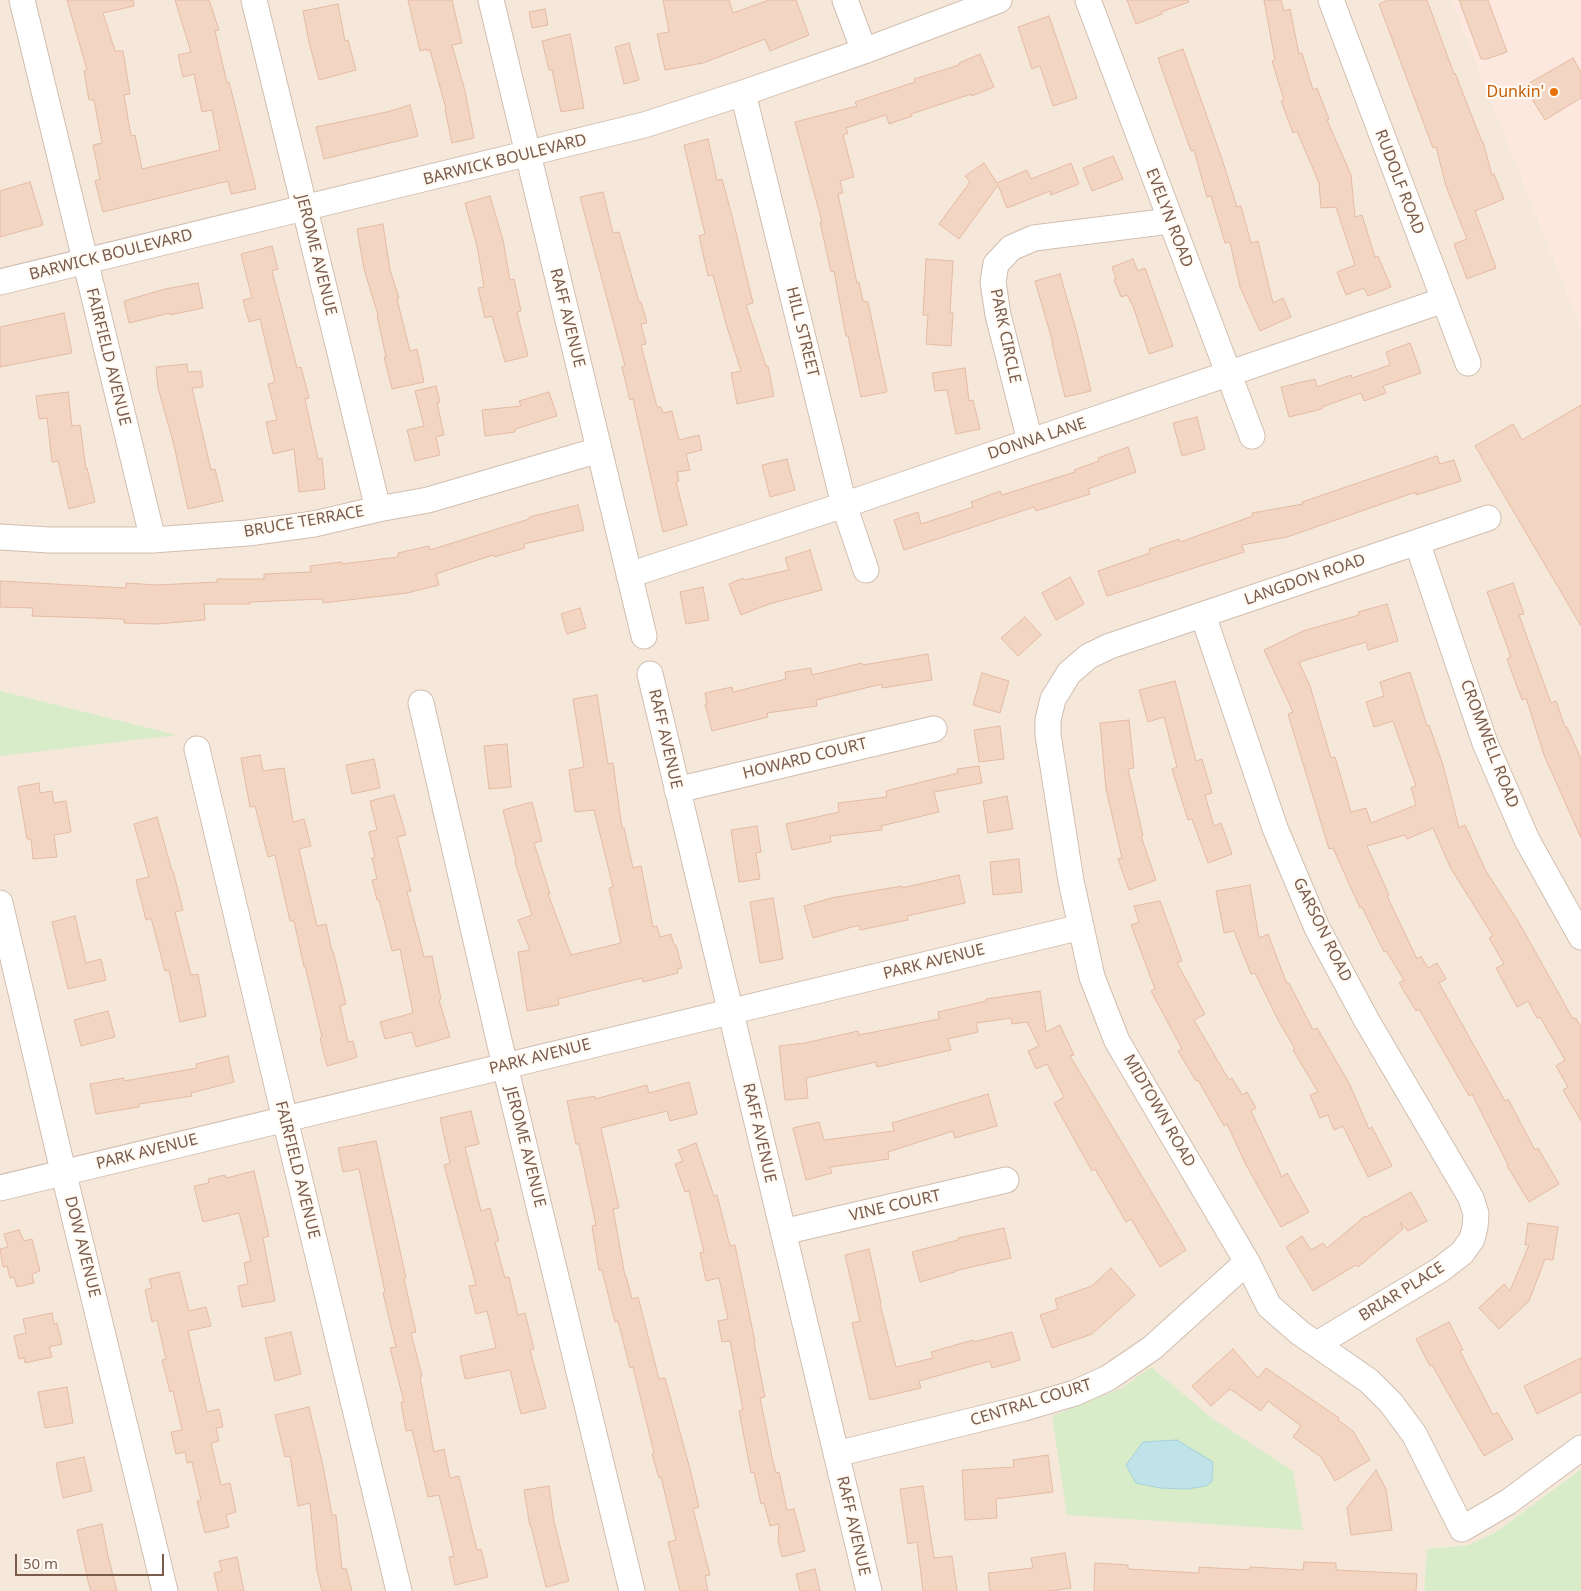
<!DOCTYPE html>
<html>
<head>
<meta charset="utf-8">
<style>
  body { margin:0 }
  #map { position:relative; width:1581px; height:1591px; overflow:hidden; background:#fdf6ec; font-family:"Noto Sans",sans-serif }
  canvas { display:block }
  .scale { position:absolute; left:15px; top:1554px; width:149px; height:22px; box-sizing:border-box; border:2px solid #7a5c4d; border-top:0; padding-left:6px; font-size:15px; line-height:18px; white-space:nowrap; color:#7a5c4d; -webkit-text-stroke:4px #fffaf3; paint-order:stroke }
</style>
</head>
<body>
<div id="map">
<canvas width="1581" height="1591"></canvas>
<div class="scale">50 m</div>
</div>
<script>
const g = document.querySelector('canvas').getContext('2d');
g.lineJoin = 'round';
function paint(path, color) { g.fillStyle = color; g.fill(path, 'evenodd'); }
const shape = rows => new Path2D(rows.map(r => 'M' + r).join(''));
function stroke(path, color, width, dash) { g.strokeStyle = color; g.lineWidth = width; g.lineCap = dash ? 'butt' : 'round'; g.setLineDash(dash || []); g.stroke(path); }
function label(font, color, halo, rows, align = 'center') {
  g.font = font + ' "Noto Sans",sans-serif'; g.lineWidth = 4.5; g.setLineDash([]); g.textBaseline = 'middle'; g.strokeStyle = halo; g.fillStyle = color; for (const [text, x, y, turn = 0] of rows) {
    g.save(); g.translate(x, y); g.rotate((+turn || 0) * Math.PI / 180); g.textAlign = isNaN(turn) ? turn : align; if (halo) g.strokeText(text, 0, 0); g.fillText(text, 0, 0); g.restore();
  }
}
const residential = shape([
  [0,0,1452,0,1581,328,1581,1469,1496,1532,1468,1545,1427,1549,1424,1591,0,1591]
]);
const commercial = shape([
  [1451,0,1581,0,1581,328]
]);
const green = shape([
  [0,691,177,735,0,756],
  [1151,1367,1213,1419,1293,1471,1303,1530,1067,1515,1052,1416,1122,1388],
  [1581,1469,1581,1591,1424,1591,1427,1549,1468,1545,1496,1532]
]);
const water = shape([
  [1177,1440,1213,1462,1212,1481,1206,1486,1187,1489,1160,1488,1136,1483,1126,1465,1143,1442,1177,1440]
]);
const building = shape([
  [67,0,133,0,134,6,103,13,115,51,123,51,130,94,124,95,131,136,135,135,142,169,220,150,212,110,202,112,194,74,183,77,178,55,191,52,175,0,209,0,219,30,215,31,227,83,229,82,256,189,231,194,228,181,103,212,95,181,100,179,93,145,102,143,94,100,89,100,84,71,87,70,67,0],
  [408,0,452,0,462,43,452,45,465,91,474,138,452,143,445,110,446,109,430,50,427,51,427,49,420,51,408,0],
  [663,0,729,0,733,13,769,0,796,0,809,35,770,51,765,39,703,63,665,70,657,34,669,32,663,0],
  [1127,0,1188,0,1189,2,1161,12,1162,14,1136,24,1127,0],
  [1264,0,1281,0,1284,11,1290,9,1299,54,1302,53,1313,90,1317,88,1329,119,1327,120,1351,175,1355,217,1362,215,1375,257,1378,256,1391,287,1368,296,1364,288,1346,295,1337,272,1355,265,1336,207,1321,208,1319,183,1297,131,1293,133,1281,101,1284,100,1272,61,1275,60,1264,0],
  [1388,0,1427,0,1454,74,1455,73,1482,142,1483,142,1492,175,1494,174,1504,199,1475,211,1496,268,1467,279,1454,244,1467,239,1446,186,1436,147,1433,148,1379,4,1388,0],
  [1459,0,1488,0,1507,52,1487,59,1481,59,1459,0],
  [338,4,345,41,348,40,356,70,319,80,309,42,303,11,338,4],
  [545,9,548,25,532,28,529,12,545,9],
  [1049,16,1077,98,1053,106,1040,66,1032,69,1018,27,1049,16],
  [570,34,584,108,561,112,552,70,549,70,542,41,570,34],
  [629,43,639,80,624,84,615,47,629,43],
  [1183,49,1222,159,1237,207,1241,206,1251,243,1258,241,1273,303,1283,298,1291,317,1260,331,1240,287,1230,242,1225,243,1211,196,1207,197,1194,150,1191,151,1158,58,1183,49],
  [980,54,994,87,972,96,971,94,911,114,912,116,889,124,886,115,846,128,848,133,843,135,854,177,840,181,843,193,838,194,857,283,859,282,863,301,868,302,887,392,861,397,848,336,846,336,834,271,831,272,820,222,822,222,795,122,857,106,855,102,915,82,914,79,959,65,959,63,980,54],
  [1573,58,1581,72,1581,98,1545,120,1524,86,1573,58],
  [410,105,418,136,324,159,316,127,387,112,410,105],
  [708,139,717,180,722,179,732,216,753,303,746,305,766,366,768,366,774,396,737,404,731,373,741,371,727,327,713,275,708,276,699,236,705,234,684,145,708,139],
  [1113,156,1123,179,1092,191,1083,168,1113,156],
  [984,163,997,183,1027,170,1031,179,1071,163,1079,184,1051,195,1050,191,1007,208,998,185,959,239,939,224,970,182,965,176,984,163],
  [30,182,43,225,0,237,0,191,30,182],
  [603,192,613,233,619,232,639,302,641,302,647,323,641,324,646,344,641,345,657,407,661,407,663,413,672,411,679,440,699,435,702,450,686,454,690,470,677,472,679,481,676,482,687,525,663,532,633,399,630,400,622,367,625,366,580,197,603,192],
  [490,196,503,240,510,280,514,279,521,311,517,312,528,356,505,362,492,316,485,318,478,288,484,287,477,246,465,203,490,196],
  [383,224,390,270,399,298,397,299,410,351,417,349,424,382,392,389,384,357,386,357,377,315,378,315,364,269,357,229,383,224],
  [272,246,278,269,272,271,297,368,301,367,309,398,305,399,318,459,322,458,325,489,299,492,294,449,273,454,266,422,277,420,268,384,275,382,260,319,249,322,243,300,252,298,241,254,272,246],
  [926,259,953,261,950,313,953,313,951,346,926,344,928,315,923,315,926,259],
  [1133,259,1138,271,1145,268,1173,346,1149,354,1133,306,1127,295,1121,297,1114,280,1116,279,1112,267,1133,259],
  [1060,274,1078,337,1091,391,1065,397,1052,343,1053,343,1035,281,1060,274],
  [198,283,203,308,170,315,170,313,129,323,124,301,165,289,198,283],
  [64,313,72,353,0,367,0,327,64,313],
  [1410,343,1421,373,1383,386,1386,393,1364,401,1361,393,1322,407,1322,409,1289,417,1281,387,1315,379,1317,387,1351,375,1352,378,1390,365,1386,352,1410,343],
  [187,364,188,372,201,371,203,387,192,388,211,470,215,469,223,501,188,509,173,441,158,388,156,367,187,364],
  [965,368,969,401,973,400,980,429,956,434,947,390,935,391,932,373,965,368],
  [436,386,440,402,437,403,444,435,436,437,440,455,415,461,407,430,424,426,415,391,436,386],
  [68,392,72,426,80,425,86,469,87,468,95,502,69,509,58,461,52,462,47,418,39,419,36,396,68,392],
  [549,392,557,416,515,429,515,432,485,436,482,410,521,406,519,401,549,392],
  [1581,405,1581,626,1475,446,1513,424,1522,440,1581,405],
  [1197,417,1205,449,1182,456,1173,423,1197,417],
  [1128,447,1136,472,1088,489,1090,494,1036,511,1034,507,904,550,894,520,918,512,921,524,973,507,971,502,1000,491,1002,495,1075,472,1074,470,1099,461,1098,458,1128,447],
  [1437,456,1440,464,1454,460,1461,481,1416,495,1416,492,1287,537,1242,545,1244,552,1107,596,1098,571,1150,553,1149,549,1179,539,1180,542,1253,516,1252,513,1303,504,1302,502,1437,456],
  [787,459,795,490,770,497,762,465,787,459],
  [578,505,584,530,524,544,525,548,494,557,493,555,436,574,439,585,407,593,323,603,322,599,250,602,250,604,204,604,205,620,156,624,124,623,124,619,32,616,33,608,0,607,0,581,126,588,126,583,157,585,217,582,217,579,264,579,264,574,311,572,310,566,342,562,342,564,398,557,398,553,429,546,430,550,529,519,529,517,578,505],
  [810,550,822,590,769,604,741,615,729,584,743,578,744,580,789,570,785,558,810,550],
  [1070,577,1084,604,1056,620,1042,593,1070,577],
  [1513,583,1524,614,1519,615,1551,703,1556,701,1565,727,1567,727,1581,759,1581,838,1544,755,1526,698,1522,700,1507,659,1511,657,1487,592,1513,583],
  [703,587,709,620,686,624,680,592,703,587],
  [1387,604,1398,641,1368,650,1366,642,1299,662,1310,686,1331,758,1335,757,1351,812,1366,808,1371,823,1416,805,1411,788,1416,786,1393,721,1374,727,1366,702,1384,696,1380,682,1410,672,1427,726,1429,725,1443,765,1459,828,1465,825,1486,871,1518,921,1573,1019,1576,1018,1581,1027,1581,1121,1563,1090,1568,1087,1556,1066,1565,1060,1540,1017,1537,1018,1528,1001,1517,1007,1496,968,1504,964,1489,938,1493,936,1450,867,1433,828,1407,839,1405,835,1367,846,1389,895,1387,896,1417,959,1421,956,1428,968,1437,963,1446,979,1439,983,1505,1101,1508,1099,1535,1150,1538,1148,1559,1184,1529,1202,1507,1166,1508,1165,1472,1094,1469,1096,1419,1009,1416,1011,1399,983,1404,980,1386,951,1384,952,1362,907,1360,908,1333,848,1329,849,1288,714,1293,712,1264,650,1303,631,1359,615,1358,612,1387,604],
  [580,608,586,628,567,634,561,614,580,608],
  [1025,617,1041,635,1018,656,1001,638,1025,617],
  [928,654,932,680,882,688,882,684,816,700,817,706,767,713,768,717,712,731,705,704,707,704,705,693,732,687,733,692,786,679,785,672,811,668,812,675,862,663,863,665,928,654],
  [982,673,1009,681,1000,713,973,705,982,673],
  [1175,681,1196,761,1202,759,1212,793,1205,795,1214,826,1221,823,1232,854,1208,863,1192,819,1188,820,1172,769,1177,767,1164,717,1148,722,1139,690,1175,681],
  [597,695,608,764,613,763,622,828,624,828,633,868,641,866,653,927,657,926,660,937,671,934,674,945,676,945,682,968,677,969,678,973,643,982,642,978,558,999,559,1005,527,1011,518,952,530,950,518,920,532,915,515,862,516,861,503,810,532,802,542,841,534,843,550,894,548,894,571,955,621,943,609,888,613,887,594,810,575,812,569,770,584,767,573,699,597,695],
  [1129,720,1134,768,1128,769,1143,836,1141,836,1156,880,1129,890,1118,859,1122,858,1106,789,1100,723,1129,720],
  [1000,726,1004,759,979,762,974,730,1000,726],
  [507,744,511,787,489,789,484,746,507,744],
  [260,755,263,771,284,768,293,822,304,819,311,846,299,849,317,926,326,924,332,951,333,951,346,1004,340,1006,348,1042,353,1041,357,1057,352,1059,327,1066,320,1038,322,1037,305,966,304,967,294,921,290,921,275,855,268,857,255,806,250,807,241,758,260,755],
  [374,759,380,788,352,794,346,765,374,759],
  [979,766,982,783,934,792,939,812,881,826,882,830,830,836,831,842,792,850,786,824,839,812,838,803,887,797,886,791,958,773,957,769,979,766],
  [39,783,40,793,52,791,54,803,66,801,71,832,54,835,57,857,33,859,31,839,27,839,18,787,39,783],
  [394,795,406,835,397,837,411,891,407,892,424,957,432,956,441,999,439,1000,450,1037,416,1047,412,1032,385,1039,380,1022,413,1013,400,949,392,951,379,900,377,900,372,880,377,879,372,858,375,857,369,832,377,830,370,801,394,795],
  [1007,796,1013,829,988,833,983,801,1007,796],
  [157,817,172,871,173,871,183,910,175,912,191,975,198,974,206,1016,180,1022,169,970,165,971,151,918,146,920,136,880,149,877,134,824,157,817],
  [757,826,761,852,756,853,760,879,739,882,731,830,757,826],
  [1019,859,1022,892,993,895,990,862,1019,859],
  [959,875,965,903,907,916,908,920,860,930,859,925,813,938,804,906,831,898,902,886,902,888,959,875],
  [1250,885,1259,938,1268,934,1287,984,1289,983,1313,1030,1317,1028,1350,1085,1369,1129,1372,1127,1392,1166,1368,1177,1343,1126,1334,1130,1328,1115,1320,1118,1310,1095,1318,1092,1293,1050,1295,1049,1278,1020,1255,973,1251,974,1234,931,1224,933,1216,891,1250,885],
  [773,898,783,959,760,963,750,902,773,898],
  [1160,901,1182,961,1177,963,1205,1014,1194,1020,1229,1080,1232,1078,1242,1095,1247,1092,1256,1108,1251,1111,1282,1177,1287,1173,1309,1212,1281,1227,1246,1165,1227,1124,1224,1126,1198,1080,1196,1081,1178,1051,1182,1049,1151,991,1155,989,1131,925,1139,922,1134,906,1160,901],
  [75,916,86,963,101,959,106,980,68,989,52,922,75,916],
  [1040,991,1046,1032,1060,1025,1074,1055,1070,1056,1186,1250,1160,1267,1131,1219,1126,1222,1095,1169,1092,1171,1054,1103,1064,1097,1047,1064,1036,1069,1028,1051,1039,1046,1027,1022,1012,1024,1011,1018,976,1023,978,1032,948,1039,951,1050,877,1067,876,1062,806,1078,808,1098,785,1100,779,1046,805,1043,858,1031,859,1035,939,1019,938,1012,986,1001,986,999,1040,991],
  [108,1011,115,1037,81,1046,74,1020,108,1011],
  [228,1056,234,1082,191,1093,192,1096,139,1104,139,1107,96,1114,90,1084,124,1078,124,1081,197,1068,196,1064,228,1056],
  [689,1082,697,1114,670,1121,667,1111,601,1128,619,1208,613,1209,625,1276,626,1276,632,1299,638,1297,659,1379,665,1378,690,1469,699,1507,693,1509,710,1575,705,1576,708,1591,680,1591,668,1542,676,1540,661,1477,659,1478,652,1454,654,1453,633,1367,630,1368,618,1321,615,1322,602,1270,599,1270,592,1226,596,1225,579,1144,576,1144,567,1101,595,1096,595,1099,647,1085,649,1093,689,1082],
  [988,1094,997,1126,955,1138,953,1131,888,1152,889,1159,830,1167,832,1173,806,1180,793,1128,819,1122,824,1140,894,1131,892,1123,988,1094],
  [471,1111,479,1144,465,1147,481,1211,490,1208,499,1241,495,1242,505,1278,509,1277,518,1315,525,1313,534,1349,530,1350,546,1408,521,1414,510,1370,465,1379,460,1356,496,1348,487,1311,476,1314,469,1286,476,1285,444,1165,450,1163,440,1118,471,1111],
  [376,1141,406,1278,404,1279,416,1332,411,1333,422,1376,420,1377,434,1452,444,1449,450,1478,459,1476,477,1550,481,1549,488,1577,455,1585,449,1557,454,1556,439,1495,428,1497,412,1430,406,1431,401,1402,404,1402,390,1348,396,1347,383,1293,385,1292,359,1169,343,1172,338,1148,376,1141],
  [696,1143,714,1196,717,1195,730,1246,735,1245,755,1342,754,1342,765,1397,760,1398,772,1457,776,1473,779,1472,787,1510,794,1509,805,1551,782,1557,778,1541,779,1524,770,1526,764,1503,761,1504,754,1472,751,1473,739,1411,743,1410,730,1341,722,1342,718,1321,728,1319,719,1278,706,1281,700,1253,704,1252,689,1191,685,1192,675,1164,683,1161,678,1150,696,1143],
  [254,1171,269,1236,263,1238,275,1301,242,1307,238,1286,248,1284,244,1263,251,1261,239,1213,203,1222,194,1186,209,1183,208,1179,225,1175,226,1178,254,1171],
  [1411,1192,1427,1221,1408,1231,1400,1222,1403,1229,1358,1267,1356,1265,1313,1291,1286,1247,1302,1236,1311,1250,1323,1243,1327,1248,1365,1216,1366,1217,1411,1192],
  [1528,1223,1558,1227,1553,1260,1545,1259,1529,1301,1499,1329,1479,1308,1504,1284,1510,1291,1529,1245,1525,1245,1528,1223],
  [1004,1228,1011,1258,954,1271,955,1272,920,1282,912,1252,958,1240,958,1238,1004,1228],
  [19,1230,24,1241,32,1239,40,1271,32,1274,34,1283,17,1287,14,1277,10,1278,7,1266,3,1267,0,1249,8,1247,4,1234,19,1230],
  [869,1249,881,1303,880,1304,896,1367,933,1358,931,1352,973,1340,974,1342,1012,1332,1020,1360,992,1368,990,1361,919,1381,921,1388,870,1400,852,1323,860,1321,845,1255,869,1249],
  [1111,1268,1135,1295,1092,1334,1052,1348,1040,1315,1058,1309,1055,1299,1092,1286,1111,1268],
  [179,1272,189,1311,206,1307,211,1326,188,1331,207,1412,219,1409,223,1427,216,1428,219,1441,211,1443,221,1485,230,1483,236,1512,226,1515,229,1527,205,1533,197,1501,201,1500,192,1462,187,1463,185,1452,176,1454,171,1432,182,1430,173,1391,170,1392,162,1360,166,1359,157,1320,152,1322,145,1290,152,1288,149,1279,179,1272],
  [52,1313,54,1324,57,1323,62,1344,49,1347,52,1357,25,1363,24,1358,19,1359,14,1336,26,1333,23,1319,52,1313],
  [1449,1322,1463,1350,1460,1351,1493,1415,1497,1412,1513,1439,1484,1456,1432,1365,1430,1366,1416,1339,1449,1322],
  [291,1332,301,1374,275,1381,265,1338,291,1332],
  [1233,1349,1258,1378,1266,1368,1339,1418,1338,1420,1353,1431,1370,1460,1335,1481,1321,1457,1293,1437,1301,1426,1268,1401,1261,1411,1230,1389,1211,1406,1192,1386,1233,1349],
  [1581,1358,1581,1392,1537,1414,1524,1386,1581,1358],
  [67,1387,73,1423,45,1428,38,1392,67,1387],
  [309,1407,323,1466,332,1515,336,1515,342,1569,346,1568,352,1591,322,1591,317,1571,310,1503,298,1506,290,1456,285,1457,275,1415,309,1407],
  [1048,1455,1053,1492,996,1499,997,1518,965,1520,962,1470,1014,1467,1013,1460,1048,1455],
  [84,1457,92,1491,63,1498,56,1463,84,1457],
  [1376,1470,1386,1489,1392,1530,1351,1535,1347,1508,1376,1470],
  [549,1486,554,1522,569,1581,546,1587,531,1526,530,1526,524,1490,549,1486],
  [923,1486,934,1558,952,1556,957,1591,923,1591,917,1542,908,1544,900,1489,923,1486],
  [102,1524,108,1556,117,1591,91,1591,88,1581,77,1530,102,1524],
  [1065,1553,1071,1588,1051,1591,990,1591,988,1573,1033,1568,1031,1558,1065,1553],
  [237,1557,244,1591,218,1591,214,1573,222,1571,219,1561,237,1557],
  [1304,1562,1336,1563,1336,1570,1417,1574,1416,1591,1094,1591,1095,1563,1128,1565,1128,1569,1199,1573,1199,1567,1250,1570,1250,1567,1303,1570,1304,1562],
  [815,1569,820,1591,800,1591,796,1574,815,1569]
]);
const minor = shape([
  [22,0,153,540],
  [254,0,378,509],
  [491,0,644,636],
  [845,0,864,51],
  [1088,0,1252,436],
  [1331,0,1468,363],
  [743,93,844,505,866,570],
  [0,282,644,125,743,93,864,51,999,0],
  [1030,441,998,315,993,282,996,264,1011,248,1034,238,1170,221],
  [1488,518,1110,646,1089,656,1069,673,1053,699,1048,720,1048,735,1071,881,1092,977,1117,1041,1247,1262,1269,1306,1300,1333,1369,1381,1391,1403,1414,1434,1462,1529,1508,1502,1581,1448],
  [0,537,49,540,153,540,248,533,314,524,378,509,428,500,599,450],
  [1417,542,1485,743,1527,840,1581,937],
  [629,575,844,505,1444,300],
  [1203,615,1275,828,1317,928,1367,1021,1471,1198,1476,1214,1475,1227,1472,1239,1462,1253,1440,1270,1317,1344],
  [650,674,869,1591],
  [421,703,505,1066,632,1591],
  [197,749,285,1119,399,1591],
  [677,790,934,729],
  [0,903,59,1154,165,1591],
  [0,1188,1081,927],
  [783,1232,1006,1180],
  [836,1454,1024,1408,1075,1393,1108,1378,1152,1348,1247,1262]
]);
const markers = [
  [1554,92,5,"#e8710a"]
];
const foodNames = [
  ["Dunkin'",1544,92]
];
const streetNames = [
  ["BARWICK BOULEVARD",505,160,-14],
  ["RUDOLF ROAD",1399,182,69],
  ["EVELYN ROAD",1169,218,69],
  ["BARWICK BOULEVARD",111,255,-14],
  ["JEROME AVENUE",316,255,76],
  ["RAFF AVENUE",567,318,76],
  ["HILL STREET",802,332,76],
  ["PARK CIRCLE",1005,336,78],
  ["FAIRFIELD AVENUE",108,357,76],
  ["DONNA LANE",1037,439,-18],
  ["BRUCE TERRACE",304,522,-10],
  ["LANGDON ROAD",1305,580,-19],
  ["RAFF AVENUE",665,739,77],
  ["CROMWELL ROAD",1489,744,69],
  ["HOWARD COURT",805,759,-14],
  ["GARSON ROAD",1322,930,64],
  ["PARK AVENUE",934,962,-14],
  ["PARK AVENUE",540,1057,-14],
  ["MIDTOWN ROAD",1159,1111,60],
  ["RAFF AVENUE",759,1133,77],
  ["JEROME AVENUE",525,1147,76],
  ["PARK AVENUE",147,1152,-14],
  ["FAIRFIELD AVENUE",297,1170,76],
  ["VINE COURT",895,1206,-13],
  ["DOW AVENUE",82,1247,76],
  ["BRIAR PLACE",1402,1292,-32],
  ["CENTRAL COURT",1031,1403,-17],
  ["RAFF AVENUE",853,1526,77]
];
paint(residential, '#f5e8da');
paint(commercial, '#fde8e0');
paint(green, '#d8ecc9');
paint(water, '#bfe3e8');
stroke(water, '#a5d3da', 1);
paint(building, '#f3d5c3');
stroke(building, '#e6bba3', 1);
stroke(minor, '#d1beb0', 27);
stroke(minor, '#fff', 25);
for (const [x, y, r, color] of markers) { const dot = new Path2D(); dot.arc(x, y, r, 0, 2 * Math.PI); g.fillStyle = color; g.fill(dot); stroke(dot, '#fffaf3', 2); }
label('16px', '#c56008', '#fffaf3', foodNames, 'right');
label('16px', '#7a5c4d', '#fffaf3', streetNames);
</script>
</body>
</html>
